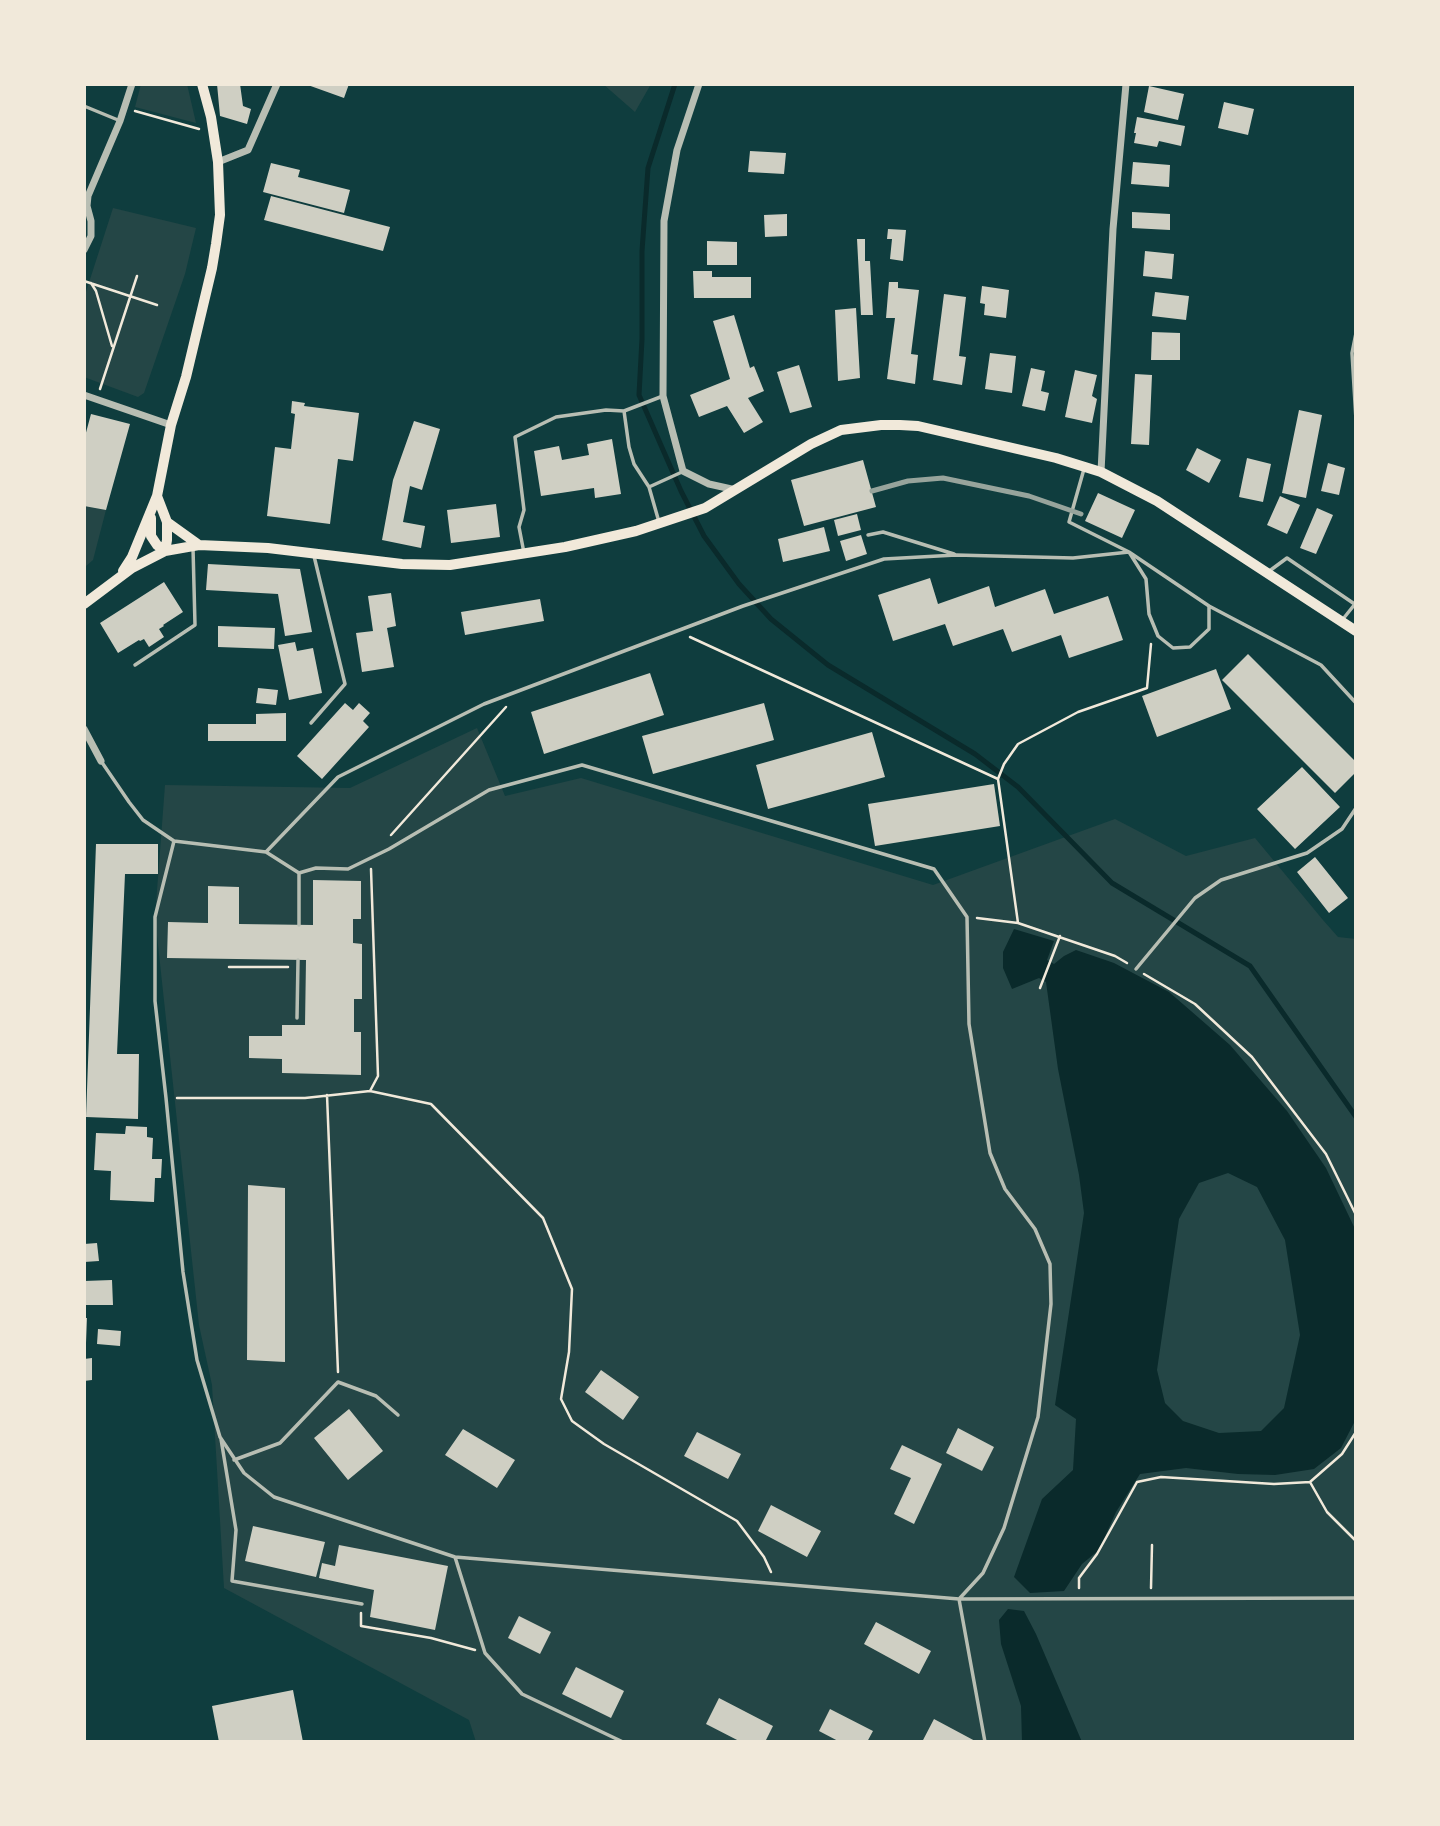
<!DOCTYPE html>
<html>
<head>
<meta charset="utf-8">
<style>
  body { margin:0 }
  #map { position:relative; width:1440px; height:1826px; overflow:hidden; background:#0f3d3e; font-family:Helvetica,sans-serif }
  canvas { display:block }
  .frame { position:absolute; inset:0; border:86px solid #f1e9da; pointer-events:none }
</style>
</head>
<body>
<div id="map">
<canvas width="1440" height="1826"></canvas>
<div class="frame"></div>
</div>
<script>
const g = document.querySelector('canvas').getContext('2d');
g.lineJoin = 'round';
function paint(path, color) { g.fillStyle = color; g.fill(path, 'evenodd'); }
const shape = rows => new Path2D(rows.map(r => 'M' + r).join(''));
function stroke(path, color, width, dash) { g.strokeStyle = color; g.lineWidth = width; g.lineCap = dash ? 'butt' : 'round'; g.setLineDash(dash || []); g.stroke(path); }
const green = shape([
  [141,84,187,84,196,123,135,107],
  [603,84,651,84,635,112],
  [113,208,196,228,185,274,144,393,138,397,84,377,84,298],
  [84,506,106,510,93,560,86,566,84,566],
  [477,728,505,796,581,778,933,885,1115,819,1186,856,1255,838,1323,920,1338,937,1356,939,1356,1742,476,1742,469,1720,224,1588,212,1385,199,1325,155,917,165,785,350,788]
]);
const water = shape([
  [1014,929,1054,941,1047,960,1054,964,1064,956,1076,950,1114,963,1169,992,1191,1011,1230,1045,1287,1111,1326,1168,1356,1231,1356,1419,1341,1448,1314,1469,1275,1475,1238,1474,1186,1468,1140,1474,1116,1512,1099,1550,1082,1564,1064,1591,1030,1593,1014,1577,1042,1499,1073,1470,1076,1419,1055,1405,1084,1213,1079,1175,1058,1069,1046,982,1039,978,1012,989,1003,968,1003,952],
  [1228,1173,1257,1187,1285,1240,1300,1335,1284,1408,1261,1431,1219,1433,1183,1421,1165,1403,1157,1370,1179,1219,1199,1183],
  [1008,1609,1024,1611,1036,1634,1082,1742,1022,1742,1021,1706,1001,1644,999,1620]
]);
const stream = shape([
  [675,84,648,168,642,251,642,339,639,395,681,491,704,536,739,584,771,619,828,665,975,754,1018,787,1112,883,1250,966,1356,1117]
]);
const building = shape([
  [217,84,240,84,243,106,251,109,247,124,220,116],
  [305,84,349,84,344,98],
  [1149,86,1184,94,1178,120,1144,112],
  [1224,102,1254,109,1248,135,1218,128],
  [1137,117,1185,126,1181,146,1159,141,1157,147,1134,143,1136,133,1134,133],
  [750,151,786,153,784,174,748,172],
  [1133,162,1170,165,1169,187,1131,184],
  [271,163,300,170,298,177,350,190,344,213,263,192],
  [271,196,390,227,383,251,264,220],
  [1132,212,1170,214,1170,230,1132,228],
  [787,214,787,236,765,237,764,215],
  [888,229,906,230,903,261,890,259,892,239,887,239],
  [857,239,865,239,865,261,870,261,873,315,861,315],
  [707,241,737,242,737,265,707,265],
  [1145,251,1174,254,1172,279,1143,276],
  [693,271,712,271,712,277,751,277,751,298,694,298],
  [889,282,898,282,898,288,919,290,911,354,918,355,915,384,887,379,895,318,886,318],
  [982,286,1009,290,1006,318,984,315,985,304,980,303],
  [1155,292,1189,296,1186,320,1152,316],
  [944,294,966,297,959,356,966,357,962,385,933,380],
  [856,308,860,378,838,381,835,310],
  [734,315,750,368,754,366,764,391,748,398,763,422,744,433,727,406,699,417,690,395,730,379,713,321],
  [1152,332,1180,333,1180,360,1151,360],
  [990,353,1016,356,1012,393,985,389],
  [799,365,812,407,790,413,777,372],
  [1031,368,1045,371,1041,391,1049,393,1045,411,1022,406],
  [1075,370,1097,375,1092,396,1097,399,1092,423,1065,417],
  [1135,374,1152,375,1149,445,1131,444],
  [292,401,305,403,304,406,359,413,353,461,338,459,330,524,267,516,275,447,291,449,295,414,291,413],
  [1299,410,1322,415,1306,498,1282,493],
  [91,414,130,424,106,510,84,506,84,440],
  [414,421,440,429,422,490,410,486,403,522,425,526,421,548,382,540,393,480],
  [612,439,621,494,595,498,594,488,541,496,534,451,559,446,562,460,589,455,587,444],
  [1197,448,1221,460,1209,483,1186,470],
  [1247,458,1271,464,1263,502,1239,497],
  [863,460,876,507,804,526,791,480],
  [1328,463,1345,468,1339,495,1321,491],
  [1098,493,1135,510,1122,538,1085,521],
  [1280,496,1300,505,1287,534,1267,525],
  [496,504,500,537,451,543,447,510],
  [1317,508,1333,515,1316,554,1300,548],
  [857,514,861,530,838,536,834,520],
  [824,527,830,551,783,562,778,539],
  [861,535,867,554,846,561,840,541],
  [208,564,300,569,312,632,285,636,278,594,206,590],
  [930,578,938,604,989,586,995,607,1045,589,1054,614,1108,596,1123,640,1069,658,1061,635,1012,652,1003,629,953,646,945,624,893,641,878,595],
  [164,582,183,612,163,625,164,626,159,629,164,637,149,647,144,639,140,641,139,640,118,653,100,623],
  [391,593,396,626,387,628,394,667,362,672,356,633,373,631,368,596],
  [540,599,544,621,465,635,461,612],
  [218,626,275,628,274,649,218,647],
  [295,642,297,651,313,648,322,693,289,700,278,645],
  [1248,654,1356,762,1356,772,1335,793,1222,680],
  [1216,669,1231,709,1157,737,1142,696],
  [650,673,664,715,544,754,531,712],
  [258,688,278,690,276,705,256,703],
  [345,703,353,710,359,703,370,713,363,721,369,727,322,779,297,756],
  [764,703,774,740,653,774,642,736],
  [286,713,286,741,208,741,208,724,256,724,256,714],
  [872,732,885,777,768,809,756,765],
  [1302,767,1340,807,1295,849,1257,809],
  [994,784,1000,826,875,846,868,804],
  [96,844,158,844,158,874,125,874,117,1054,139,1054,138,1119,86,1117],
  [1315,857,1348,898,1329,913,1297,872],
  [313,880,361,881,361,919,353,919,353,943,362,944,362,999,354,999,354,1032,361,1032,361,1075,282,1073,282,1059,249,1058,249,1036,282,1036,282,1025,305,1025,306,960,167,958,168,922,208,923,208,886,239,887,239,924,313,925],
  [126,1126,147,1127,147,1137,153,1138,152,1159,162,1159,161,1178,155,1178,154,1202,110,1200,111,1171,94,1170,96,1133,125,1134],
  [248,1185,285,1188,285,1362,247,1360],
  [97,1243,99,1261,84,1262,84,1244],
  [112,1280,113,1305,84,1305,84,1281],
  [84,1318,87,1318,86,1343,84,1343],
  [98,1329,121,1331,120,1346,97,1344],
  [92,1358,92,1380,84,1381,84,1359],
  [601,1370,639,1397,623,1420,585,1392],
  [349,1409,383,1451,348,1480,314,1438],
  [958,1428,994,1447,982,1471,946,1453],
  [463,1429,515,1460,497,1488,445,1455],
  [697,1432,741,1454,728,1479,684,1456],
  [902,1445,942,1464,914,1524,894,1514,911,1478,890,1469],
  [771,1505,821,1531,807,1557,758,1531],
  [253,1526,325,1542,316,1577,245,1561],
  [339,1545,448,1566,435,1630,370,1617,374,1590,319,1578,322,1563,335,1566],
  [519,1616,551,1632,540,1654,508,1638],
  [876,1622,931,1651,919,1674,864,1644],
  [576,1667,624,1691,611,1718,562,1694],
  [293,1690,303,1742,219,1742,212,1706],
  [719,1698,773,1726,765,1742,741,1742,706,1724],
  [830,1709,873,1731,867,1742,840,1742,819,1731],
  [934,1719,977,1742,922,1742]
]);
const path = shape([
  [135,111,199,129],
  [84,281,157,305],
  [91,283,96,291,112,346],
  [100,389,137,276],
  [690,637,998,779],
  [391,835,506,707],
  [977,918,1018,923,1115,956,1127,963],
  [1018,923,998,779,1004,764,1018,744,1078,712,1147,688,1151,644],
  [229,967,288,967],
  [1144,974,1195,1004,1252,1057,1326,1154,1356,1215],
  [1040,988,1060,936],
  [370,1091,378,1076,371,869],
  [327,1095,338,1372],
  [177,1098,305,1098,370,1091,431,1104,543,1218,572,1289,569,1352,561,1399,572,1421,604,1444,737,1521,764,1557,771,1572],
  [1310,1482,1327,1512,1356,1541],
  [1079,1588,1079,1578,1097,1554,1137,1482,1161,1477,1274,1484,1310,1482,1342,1454,1356,1432],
  [1151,1588,1152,1545],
  [361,1613,361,1626,431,1638,475,1650]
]);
const service = shape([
  [84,106,118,120],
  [1356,333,1352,353,1356,420],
  [624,411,663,396],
  [1084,469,1069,522,1129,552,1146,579,1149,614,1158,636,1173,648,1190,647,1209,629,1209,606,1321,665,1356,703],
  [649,487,682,472],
  [868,535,883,532,954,554],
  [524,553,519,527,524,510,515,437,556,417,606,410,624,411,629,447,634,464,649,487,659,522],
  [1268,572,1287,558,1356,605],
  [1343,619,1355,604],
  [135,665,195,625,193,548],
  [311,723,345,684,314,556],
  [101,761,129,802,143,820,174,841,266,852,299,873,316,868,348,869,389,849,489,790,582,765,934,869,967,917,969,1024,990,1153,1005,1189,1035,1229,1050,1264,1051,1304,1038,1417,1004,1528,983,1573,960,1598],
  [174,841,155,917,155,1001,166,1098,183,1272,197,1360,220,1437,244,1473,274,1497,455,1557,959,1599,1356,1598],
  [266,852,338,777,484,704,743,606,884,559,956,555,1073,558,1129,552,1209,606],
  [299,873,299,925],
  [1136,969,1195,898,1221,880,1307,853,1342,829,1356,808],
  [297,1018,298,960],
  [221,1439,236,1530,232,1581,362,1604],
  [234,1460,280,1443,338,1382,376,1396,398,1415],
  [455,1557,485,1653,522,1694,623,1742],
  [959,1599,985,1742]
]);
const minor = shape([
  [699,84,677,150,664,221,663,396,683,471,709,484,736,490],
  [218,162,248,150,277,84],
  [84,250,91,236,91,221,87,206,88,196,120,121,132,84],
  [84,395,171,425],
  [1101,472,1113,229,1126,84],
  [84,729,101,761]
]);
const secondary = shape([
  [157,496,167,522,167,540,165,551],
  [151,518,151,536,157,545,165,551],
  [167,522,199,545],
  [123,571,132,557,157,496,171,425,186,377,212,268,216,244,220,215,218,162,211,117,202,84],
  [84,604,132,568,165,551,199,545,268,548,402,564,450,565,565,547,636,531,705,508,811,444,841,430,881,425,900,425,918,426,1056,458,1101,472,1157,501,1356,631]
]);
const rail = shape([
  [872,491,908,481,943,478,1029,496,1081,514]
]);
paint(green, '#244646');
paint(water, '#0a2a2b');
stroke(stream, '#0a2a2b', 5);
paint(building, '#cfcfc3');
stroke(path, '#f1e9da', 2.5);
stroke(service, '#b8beb3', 3.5);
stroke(minor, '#b8beb3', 7);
stroke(secondary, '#f1e9da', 10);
stroke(rail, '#97a49c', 5);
</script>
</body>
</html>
